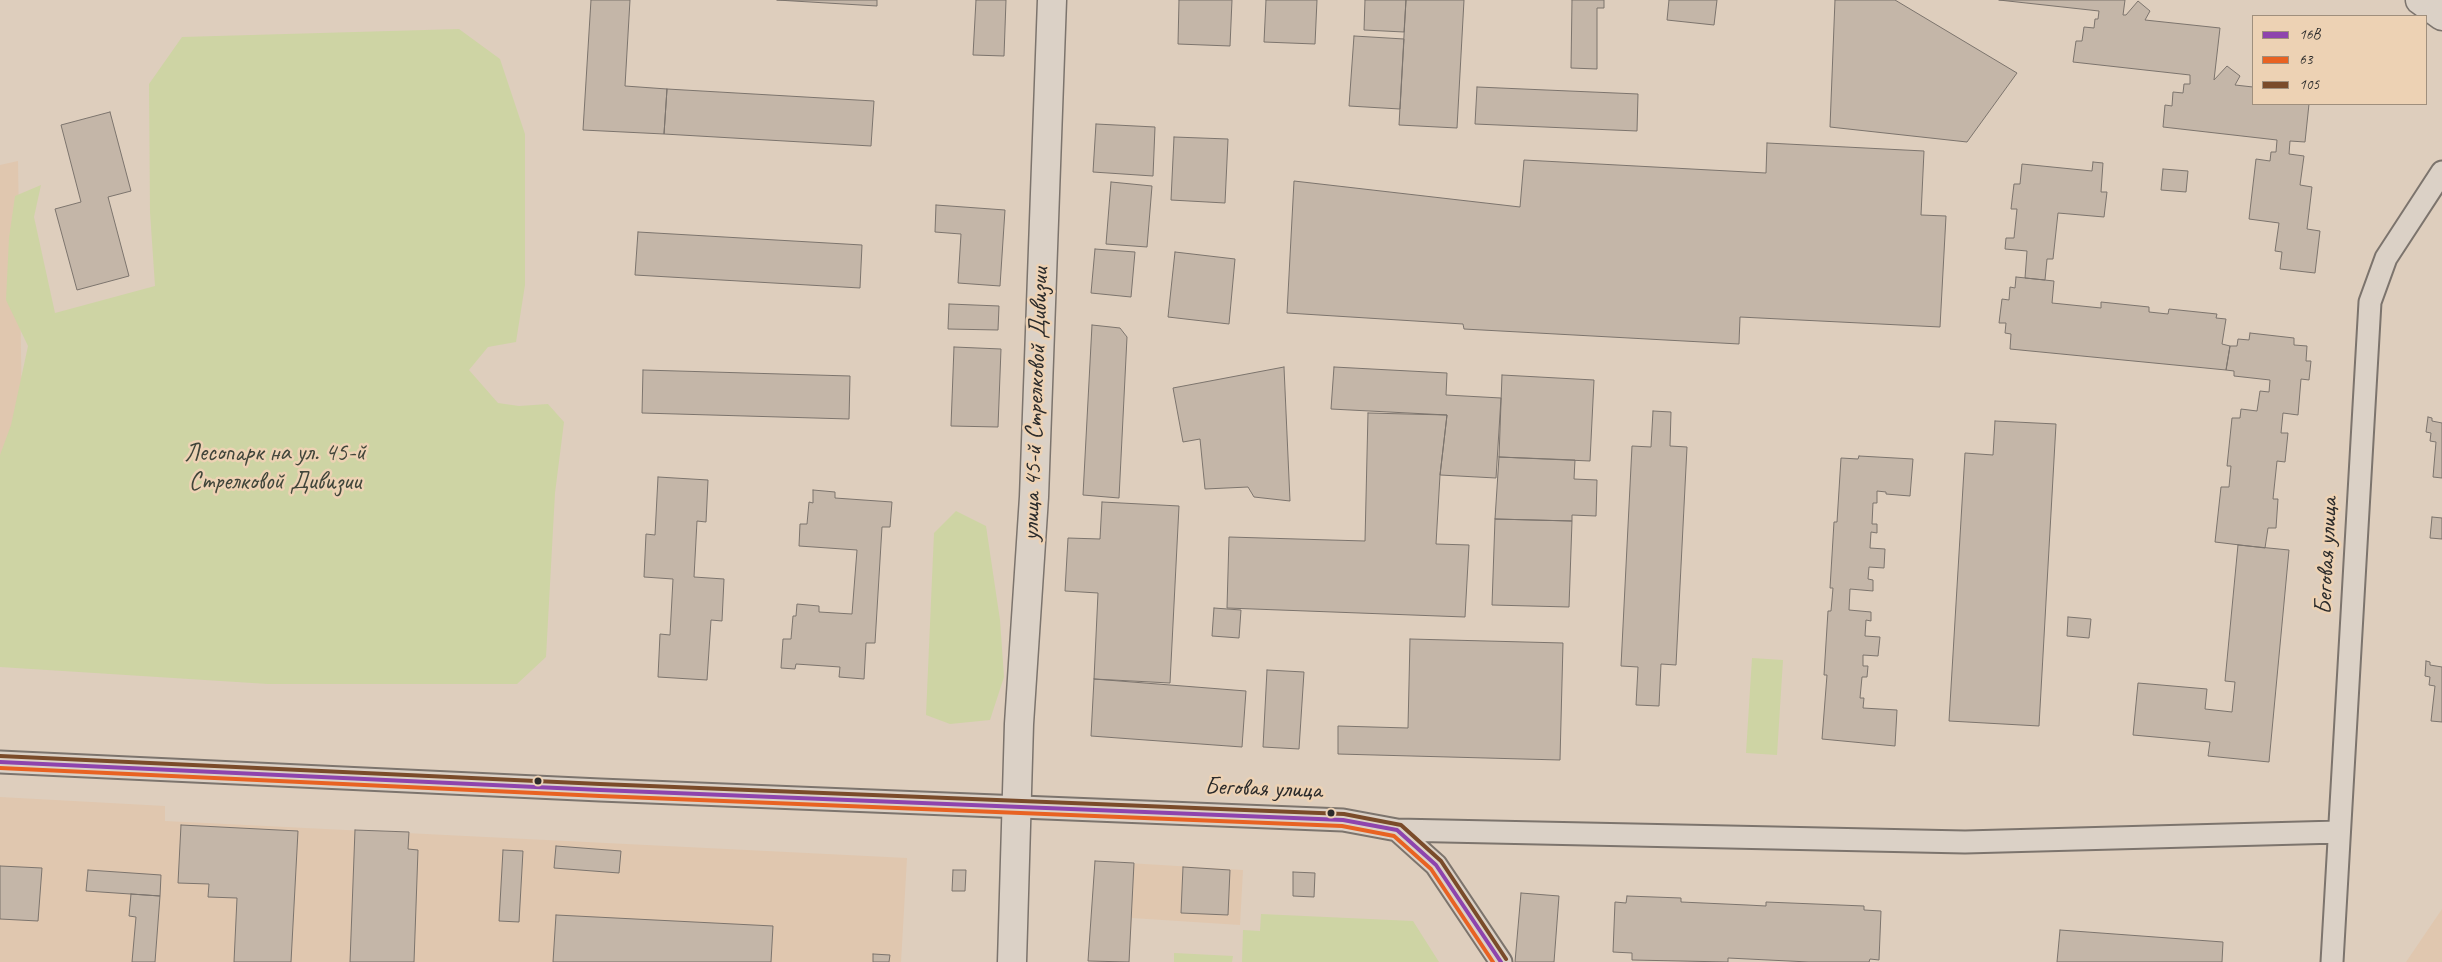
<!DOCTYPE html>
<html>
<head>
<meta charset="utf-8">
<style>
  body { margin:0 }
  #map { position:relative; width:2442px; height:962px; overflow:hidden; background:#decebd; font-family:Caveat,sans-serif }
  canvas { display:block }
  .legend { position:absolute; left:2252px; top:15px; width:175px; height:90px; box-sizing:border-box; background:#edd2b4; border:1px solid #9f8f7d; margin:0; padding:6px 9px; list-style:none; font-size:15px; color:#2b2b2b }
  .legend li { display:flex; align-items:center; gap:10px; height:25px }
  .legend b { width:25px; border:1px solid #9f8f7d }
</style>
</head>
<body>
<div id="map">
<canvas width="2442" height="962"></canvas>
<ul class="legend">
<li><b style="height:6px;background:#8e44ad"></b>16В</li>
<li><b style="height:6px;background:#e86222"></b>63</li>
<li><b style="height:6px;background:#7a4b2a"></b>105</li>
</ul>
</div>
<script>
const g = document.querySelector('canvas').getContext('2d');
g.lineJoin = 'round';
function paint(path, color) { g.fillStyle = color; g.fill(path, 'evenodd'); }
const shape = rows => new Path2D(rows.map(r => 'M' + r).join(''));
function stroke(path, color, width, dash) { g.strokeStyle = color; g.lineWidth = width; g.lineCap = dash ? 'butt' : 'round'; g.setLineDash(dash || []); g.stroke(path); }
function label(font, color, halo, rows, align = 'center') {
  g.font = font + ' Caveat,sans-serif'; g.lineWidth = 5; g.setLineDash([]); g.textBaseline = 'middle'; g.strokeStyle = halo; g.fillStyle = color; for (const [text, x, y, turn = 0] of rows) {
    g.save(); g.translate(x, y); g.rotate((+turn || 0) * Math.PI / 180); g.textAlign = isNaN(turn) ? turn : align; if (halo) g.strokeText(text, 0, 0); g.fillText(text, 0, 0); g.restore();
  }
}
const built = shape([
  [18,161,23,480,0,482,0,165],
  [0,797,165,806,165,821,907,858,901,962,0,962],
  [1095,861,1243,870,1240,925,1132,918,1129,962,1088,961],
  [2442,909,2442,962,2406,962]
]);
const green = shape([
  [459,29,500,59,525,134,525,285,516,342,488,347,469,370,498,403,519,406,548,404,564,422,555,493,546,657,517,684,268,684,0,667,0,455,11,425,28,346,6,300,9,238,15,196,41,185,34,217,55,313,155,286,150,212,149,84,182,37],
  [956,511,986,526,1000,620,1004,677,990,720,950,724,926,715,934,533],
  [1752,658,1783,660,1777,755,1746,753],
  [1261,914,1413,921,1439,962,1242,962,1243,930,1260,931],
  [1174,953,1233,956,1232,962,1174,962]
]);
const building = shape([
  [591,0,630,0,625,86,667,89,664,134,583,130,591,0],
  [777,0,877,0,877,6,777,0],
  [976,0,1006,0,1004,56,973,55,976,0],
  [1179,0,1232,0,1230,46,1178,44,1179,0],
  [1266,0,1317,0,1315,44,1264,42,1266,0],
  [1365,0,1406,0,1404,32,1364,30,1365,0],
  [1406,0,1464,0,1457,128,1399,125,1406,0],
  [1572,0,1604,0,1604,8,1597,8,1597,69,1571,68,1572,0],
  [1669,0,1717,0,1714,25,1667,20,1669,0],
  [1835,0,1895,0,2017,73,1967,142,1830,127,1835,0],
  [1999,0,2125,0,2123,15,2126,15,2138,1,2150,11,2145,20,2220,28,2214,80,2227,66,2240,76,2235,85,2253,87,2253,104,2309,104,2305,142,2290,141,2289,154,2304,156,2300,185,2312,187,2307,229,2320,231,2315,273,2280,269,2282,252,2275,251,2279,223,2249,219,2256,159,2270,161,2271,152,2276,152,2277,140,2163,127,2165,105,2172,106,2173,92,2183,93,2184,84,2190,84,2190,75,2073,62,2076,41,2082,41,2084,27,2094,28,2095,19,2098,19,2099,11,1999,0],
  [1354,36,1404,39,1400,109,1349,106,1354,36],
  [1477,87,1638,94,1637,131,1475,124,1477,87],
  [667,89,874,101,871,146,664,134,667,89],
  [110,112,131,191,108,197,129,276,77,290,55,209,81,202,61,125,110,112],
  [1096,124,1155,127,1153,176,1093,172,1096,124],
  [1174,137,1228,139,1225,203,1171,200,1174,137],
  [1767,143,1924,151,1921,215,1946,216,1940,327,1740,317,1739,344,1464,329,1463,324,1287,313,1294,181,1520,207,1524,160,1766,173,1767,143],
  [2093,162,2103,163,2101,192,2107,192,2104,217,2058,213,2053,259,2047,259,2045,280,2025,278,2027,251,2005,249,2006,238,2014,238,2017,209,2011,209,2014,184,2020,184,2022,164,2092,171,2093,162],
  [2163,169,2188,171,2186,192,2161,190,2163,169],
  [1111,182,1152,186,1147,247,1106,244,1111,182],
  [936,205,1005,210,1000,286,958,283,961,234,935,232,936,205],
  [638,232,862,245,860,288,635,275,638,232],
  [1095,249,1135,252,1131,297,1091,293,1095,249],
  [1175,252,1235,259,1229,324,1168,317,1175,252],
  [2016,277,2054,281,2052,303,2101,308,2101,302,2149,307,2149,312,2168,314,2169,309,2217,314,2216,318,2226,319,2222,344,2230,346,2226,370,2010,349,2011,334,2005,333,2006,323,1999,323,2002,299,2009,300,2010,287,2015,288,2016,277],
  [949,304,999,306,998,330,948,329,949,304],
  [1092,325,1120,328,1127,337,1119,498,1083,495,1092,325],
  [2250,333,2294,338,2294,345,2307,346,2306,361,2311,361,2309,380,2301,379,2298,415,2283,413,2281,433,2288,433,2285,462,2277,461,2273,499,2278,499,2276,528,2268,528,2265,548,2215,542,2221,487,2229,487,2231,466,2227,466,2232,418,2240,418,2241,409,2257,411,2260,391,2269,392,2270,380,2234,376,2234,371,2226,370,2230,346,2237,346,2238,339,2249,340,2250,333],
  [954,347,1001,349,998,427,951,426,954,347],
  [1284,367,1290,501,1254,497,1248,487,1205,489,1200,439,1183,442,1173,388,1284,367],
  [1334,367,1447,373,1446,395,1501,398,1496,478,1440,475,1447,415,1331,409,1334,367],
  [643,370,850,376,849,419,642,413,643,370],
  [1502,375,1594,380,1590,461,1499,457,1502,375],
  [1653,411,1671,412,1670,446,1687,447,1676,665,1661,664,1659,706,1636,705,1638,667,1621,666,1632,446,1651,447,1653,411],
  [1368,413,1447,415,1440,475,1436,544,1469,545,1465,617,1227,608,1229,537,1365,541,1368,413],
  [2428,417,2432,418,2432,421,2442,423,2442,478,2433,477,2436,442,2430,441,2431,433,2426,432,2428,417],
  [1995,421,2056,424,2039,726,1949,721,1965,453,1993,455,1995,421],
  [1859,456,1913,459,1910,496,1886,494,1886,492,1877,491,1877,503,1873,503,1872,524,1877,524,1877,533,1871,532,1870,548,1885,549,1884,568,1869,567,1868,579,1873,580,1873,591,1850,589,1849,610,1871,612,1871,621,1866,620,1865,636,1880,637,1878,656,1863,655,1863,666,1868,666,1867,677,1862,677,1860,698,1864,698,1863,708,1897,710,1895,746,1822,739,1827,675,1824,675,1828,611,1831,611,1833,588,1830,588,1834,522,1837,522,1841,458,1858,459,1859,456],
  [1499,457,1575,460,1574,479,1597,480,1596,516,1572,515,1572,521,1495,519,1499,457],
  [658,477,708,480,706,522,697,521,694,577,724,579,722,621,711,620,707,680,658,677,660,634,670,635,673,579,644,577,646,534,655,535,658,477],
  [813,490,835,492,835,498,892,502,890,527,882,527,875,643,866,643,864,679,839,677,840,667,796,664,795,669,781,668,783,639,791,639,793,616,796,616,797,604,819,606,819,612,852,614,857,550,799,546,800,524,807,524,809,502,813,503,813,490],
  [1102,502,1179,506,1170,683,1094,679,1098,593,1065,591,1068,538,1100,539,1102,502],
  [2432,517,2442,518,2442,539,2430,538,2432,517],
  [1495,519,1572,521,1569,607,1492,605,1495,519],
  [2238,545,2289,550,2269,762,2208,756,2210,742,2133,735,2138,683,2207,689,2205,709,2232,712,2235,682,2225,681,2238,545],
  [1214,608,1241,610,1239,638,1212,636,1214,608],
  [2068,617,2091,619,2089,638,2067,636,2068,617],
  [1410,639,1563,643,1560,760,1338,754,1338,726,1408,728,1410,639],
  [2426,661,2430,662,2430,665,2442,667,2442,722,2431,721,2435,686,2429,685,2430,677,2425,676,2426,661],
  [1267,670,1304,672,1299,749,1263,747,1267,670],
  [1094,679,1246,691,1242,747,1091,736,1094,679],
  [181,825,298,831,291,962,234,962,237,898,208,897,209,884,178,883,181,825],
  [355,830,409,832,408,849,418,850,414,962,350,962,355,830],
  [556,846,621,851,619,873,554,868,556,846],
  [503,850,523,851,519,922,499,921,503,850],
  [1095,861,1134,863,1129,962,1088,961,1095,861],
  [0,866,42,868,38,921,0,919,0,866],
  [1183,867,1230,870,1228,915,1181,913,1183,867],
  [88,870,161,875,160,896,86,891,88,870],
  [953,870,966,870,965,891,952,891,953,870],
  [1293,872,1315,873,1314,897,1293,896,1293,872],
  [1521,893,1559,896,1554,962,1515,962,1521,893],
  [131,894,160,896,155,962,132,962,136,917,129,916,131,894],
  [1627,896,1681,898,1681,902,1747,905,1766,906,1766,902,1864,906,1864,910,1881,911,1879,960,1870,959,1869,962,1809,962,1728,958,1728,962,1632,960,1632,953,1613,952,1615,902,1626,903,1627,896],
  [556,915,773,926,771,962,553,962,556,915],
  [2060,930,2223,942,2222,962,2057,962,2060,930],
  [873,954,890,955,889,962,873,962,873,954]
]);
const minor = shape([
  [0,762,600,790,1343,820,1397,830,1436,865,1501,962],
  [1397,830,1965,842,2338,832],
  [2332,962,2370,302,2386,258,2442,172]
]);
const major = shape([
  [1012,962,1019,724,1034,497,1052,0]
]);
const highway = shape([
  [2420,0,2442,16]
]);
const bus1 = shape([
  [0,762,600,790,1343,820,1397,830,1436,865,1501,962]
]);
const bus2 = shape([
  [0,768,600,796,1342,826,1394,836,1431,869,1493,962]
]);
const bus3 = shape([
  [0,756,600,784,1344,814,1401,825,1441,861,1506,959]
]);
const markers = [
  [538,781,4.5,"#2b2b2b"],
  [1331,813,4.5,"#2b2b2b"]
];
const streetNames = [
  ["улица 45-й Стрелковой Дивизии",1036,404,-88],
  ["Беговая улица",2327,556,-87],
  ["Беговая улица",1263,789,2]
];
const parkNames = [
  ["Лесопарк на ул. 45-й",275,453],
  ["Стрелковой Дивизии",275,482]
];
paint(built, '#e0c7af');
paint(green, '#ced4a4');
paint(building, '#c4b6a8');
stroke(building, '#7c746d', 1);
stroke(minor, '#7c746d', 25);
stroke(major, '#7c746d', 31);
stroke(highway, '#7c746d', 31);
stroke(minor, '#dbd1c6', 21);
stroke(major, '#dbd1c6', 28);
stroke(highway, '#dbd1c6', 28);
stroke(bus1, '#8e44ad', 4);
stroke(bus2, '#e86222', 4);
stroke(bus3, '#7a4b2a', 4);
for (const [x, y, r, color] of markers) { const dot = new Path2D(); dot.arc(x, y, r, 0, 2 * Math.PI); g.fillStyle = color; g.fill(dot); stroke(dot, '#edd2b4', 2); }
label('25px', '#2b2b2b', '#edd2b4', streetNames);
label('25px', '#41453a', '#edd2b4', parkNames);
</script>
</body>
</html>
